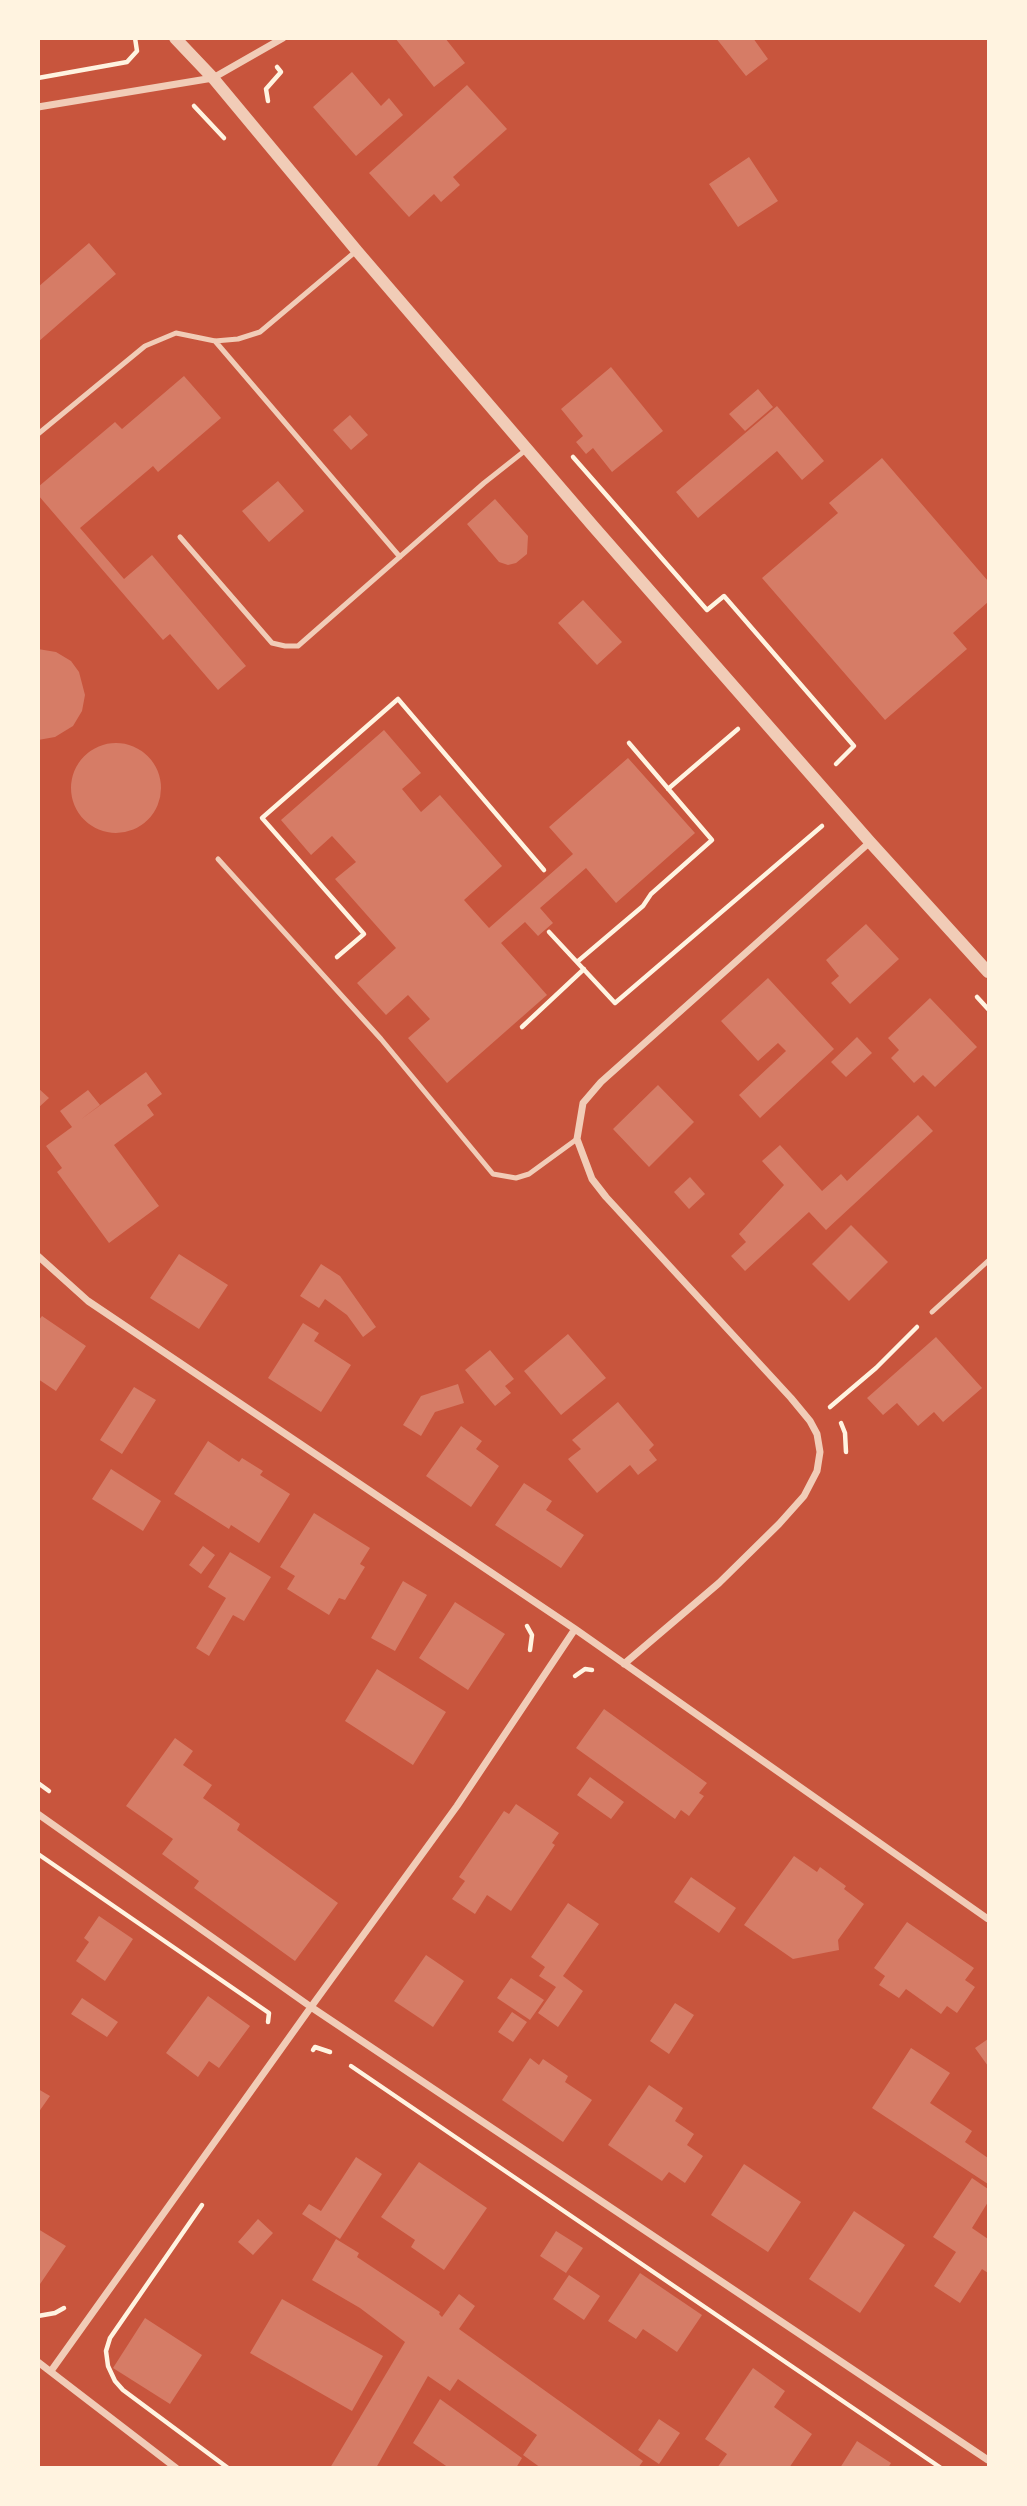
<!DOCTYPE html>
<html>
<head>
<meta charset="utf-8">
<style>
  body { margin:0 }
  #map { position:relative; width:1027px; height:2506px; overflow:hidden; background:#c8553d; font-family:Figtree,sans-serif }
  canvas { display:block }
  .frame { position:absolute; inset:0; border:40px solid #fff3e0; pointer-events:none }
</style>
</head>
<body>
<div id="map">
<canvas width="1027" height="2506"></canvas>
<div class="frame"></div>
</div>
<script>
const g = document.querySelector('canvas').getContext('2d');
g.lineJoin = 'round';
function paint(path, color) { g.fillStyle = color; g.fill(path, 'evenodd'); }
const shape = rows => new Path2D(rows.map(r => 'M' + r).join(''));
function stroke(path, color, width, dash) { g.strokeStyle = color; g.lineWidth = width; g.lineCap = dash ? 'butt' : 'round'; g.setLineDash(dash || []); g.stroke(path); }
const building = shape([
  [395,38,445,38,465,63,434,87],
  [716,38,753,38,768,59,746,76],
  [352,72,381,106,389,98,403,115,356,156,313,107],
  [467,85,507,129,453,177,460,185,441,202,434,194,409,217,369,173],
  [749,157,778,201,738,227,709,184],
  [89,243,116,274,38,342,38,287],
  [611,367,663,431,612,472,593,448,586,454,576,442,583,436,561,409],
  [184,376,221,418,158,472,153,466,80,528,124,579,152,555,246,666,218,690,170,634,163,640,38,495,38,487,115,422,122,429],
  [758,389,773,407,745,431,729,414],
  [777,406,824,461,802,480,777,451,698,518,676,492],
  [350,415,368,435,351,450,333,430],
  [882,458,988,581,988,602,953,633,967,649,885,720,762,578,838,513,829,503],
  [278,481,304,511,269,542,242,511],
  [495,499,528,536,527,554,516,563,508,565,499,562,467,524],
  [583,600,622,642,597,665,558,623],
  [38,649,56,652,71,661,79,672,85,695,82,711,73,726,55,737,38,740],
  [384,730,421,773,402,789,421,812,440,795,502,866,464,900,489,928,573,854,549,827,628,758,695,833,616,903,586,868,540,908,553,923,538,936,525,922,501,943,547,995,447,1083,408,1038,430,1019,408,995,386,1015,357,983,396,948,335,879,356,862,332,836,311,855,281,820],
  '71 788a45 45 0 1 1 90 0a45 45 0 1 1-90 0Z',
  [866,924,899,959,850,1004,831,983,839,976,826,960],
  [768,978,834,1049,760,1118,739,1095,786,1051,778,1043,758,1061,721,1021],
  [930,998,977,1047,935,1087,923,1075,914,1083,891,1058,899,1050,888,1038],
  [857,1037,872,1053,846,1077,831,1062],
  [146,1072,162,1094,147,1105,154,1115,114,1145,159,1206,109,1243,57,1172,62,1168,46,1146,72,1127,60,1111,88,1090,100,1105,80,1120],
  [658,1085,694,1122,649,1167,613,1129],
  [38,1088,49,1098,38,1108],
  [918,1115,933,1131,826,1230,809,1212,745,1271,731,1256,746,1242,739,1234,784,1185,762,1161,780,1145,822,1191,841,1174,847,1181],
  [690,1177,705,1194,689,1209,674,1192],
  [851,1225,888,1262,849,1301,812,1264],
  [179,1254,228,1285,199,1329,150,1298],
  [321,1264,340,1276,376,1327,363,1337,347,1315,325,1299,319,1308,300,1296],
  [42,1316,86,1346,56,1391,38,1379,38,1321],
  [303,1323,319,1333,314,1341,351,1365,321,1412,268,1378],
  [568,1334,606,1378,561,1415,524,1371],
  [936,1337,982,1388,943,1422,934,1412,918,1426,897,1403,883,1415,867,1398],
  [490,1350,514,1379,505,1386,511,1393,495,1406,465,1370],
  [458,1384,464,1403,435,1412,421,1436,403,1425,421,1396],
  [134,1387,156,1400,122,1454,100,1440],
  [618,1402,654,1445,649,1450,657,1460,638,1475,630,1465,597,1493,568,1459,581,1449,572,1440],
  [461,1426,482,1441,476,1449,499,1466,471,1507,426,1476],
  [208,1441,239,1462,242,1458,263,1471,260,1475,290,1494,259,1543,231,1525,229,1529,174,1494],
  [111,1469,161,1501,143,1531,92,1499],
  [524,1483,552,1501,546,1510,584,1535,561,1568,495,1525],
  [314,1513,370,1548,360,1564,365,1567,345,1600,339,1598,329,1615,287,1589,295,1576,280,1567],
  [203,1546,215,1555,201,1574,189,1565],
  [230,1552,271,1577,244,1621,233,1615,209,1656,196,1648,226,1598,208,1587],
  [403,1581,427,1595,395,1651,371,1638],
  [455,1602,505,1634,468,1690,419,1658],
  [377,1669,446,1712,413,1765,345,1721],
  [604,1709,707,1783,699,1793,704,1796,689,1816,681,1810,675,1819,576,1748],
  [175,1738,193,1751,183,1765,212,1785,203,1798,240,1824,237,1830,338,1903,295,1961,194,1888,199,1881,162,1854,173,1839,126,1806],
  [590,1777,624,1802,611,1819,577,1795],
  [516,1804,559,1833,552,1843,555,1845,511,1911,487,1895,475,1914,452,1899,465,1881,459,1877,504,1811,509,1814],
  [794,1856,817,1872,820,1867,846,1886,844,1889,864,1904,838,1940,839,1950,793,1959,744,1925],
  [691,1877,736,1908,719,1933,674,1902],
  [568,1903,599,1924,563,1976,583,1991,558,2027,538,2013,556,1987,539,1976,545,1967,531,1957],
  [99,1916,133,1939,105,1981,76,1961,89,1942,84,1938],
  [907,1922,974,1968,965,1980,975,1987,957,2013,947,2006,941,2014,906,1989,899,1998,879,1985,885,1976,874,1968],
  [426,1955,464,1981,433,2027,394,2001],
  [511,1978,544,2000,530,2020,497,1998],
  [208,1996,250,2026,219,2068,209,2061,198,2077,166,2053],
  [82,1998,118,2022,107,2037,71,2014],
  [675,2003,694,2015,669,2054,650,2041],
  [512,2012,527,2022,513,2042,498,2032],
  [988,2039,988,2066,975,2048],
  [911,2048,950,2073,930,2103,972,2131,965,2142,988,2158,988,2184,872,2108],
  [530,2058,539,2065,543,2059,568,2076,565,2082,592,2100,563,2142,502,2100],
  [649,2085,683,2108,675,2121,694,2134,687,2145,703,2156,685,2183,669,2172,662,2181,608,2145],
  [38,2089,50,2096,38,2113],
  [356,2157,382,2174,340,2239,302,2214,309,2204,321,2211],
  [419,2162,487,2208,444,2270,411,2247,415,2240,381,2217],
  [744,2164,801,2202,768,2252,711,2215],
  [972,2178,988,2189,988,2202,972,2228,988,2239,988,2273,982,2269,960,2303,934,2286,956,2252,933,2237],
  [854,2211,905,2245,860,2313,809,2279],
  [258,2219,273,2233,253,2255,238,2242],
  [38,2229,66,2246,38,2287],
  [556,2231,583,2248,566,2273,540,2256],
  [336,2239,359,2253,357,2257,440,2312,439,2314,442,2317,459,2294,475,2306,459,2329,643,2461,638,2468,541,2468,523,2455,537,2435,458,2379,450,2391,428,2376,376,2468,330,2468,405,2342,360,2308,312,2280],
  [640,2273,702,2315,677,2352,643,2329,636,2339,608,2321],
  [569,2275,600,2296,584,2320,553,2299],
  [282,2299,383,2356,352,2411,250,2353],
  [145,2318,202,2355,170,2404,113,2368],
  [753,2368,785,2391,774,2407,812,2434,789,2468,717,2468,727,2454,705,2439],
  [440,2399,522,2458,516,2468,449,2468,413,2443],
  [659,2419,680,2433,659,2464,638,2450],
  [857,2441,891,2463,888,2468,840,2468]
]);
const path = shape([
  [38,78,127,62,137,51,135,38],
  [268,101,266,89,281,72,277,67],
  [194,106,224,138],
  [573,457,707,610,724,596,854,746,836,764],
  [668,789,738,729],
  [549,932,615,1003,822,826],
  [337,957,364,934,262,818,398,699,544,870],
  [577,962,643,906,651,894,712,840,629,743],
  [977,997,988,1009],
  [522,1027,584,969],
  [830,1407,876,1368,917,1327],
  [841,1423,845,1433,846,1452],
  [527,1626,532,1635,530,1650],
  [575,1676,585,1669,592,1670],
  [38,1783,49,1791],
  [38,1854,269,2013,268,2022],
  [313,2050,315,2047,330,2052],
  [351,2066,941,2468],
  [202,2205,110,2338,106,2351,108,2366,115,2381,123,2390,228,2468],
  [38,2316,55,2313,64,2308]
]);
const service = shape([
  [215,341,400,557],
  [38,434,145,346,176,333,215,341,238,339,260,332,355,252],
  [180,537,272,643,285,646,298,646,484,483,527,449],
  [218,859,381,1039,493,1174,516,1178,529,1174,577,1139],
  [932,1312,988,1261]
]);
const minor = shape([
  [38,107,213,78,283,38],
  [38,1256,88,1301,575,1629,988,1919],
  [624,1664,719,1583,779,1524,804,1496,817,1471,820,1452,817,1434,810,1421,791,1398,606,1197,592,1179,577,1139,583,1103,601,1082,870,842],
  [38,1814,311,2007,988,2460],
  [38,2362,176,2468],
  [51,2371,311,2007,457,1806,575,1629]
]);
const tertiary = shape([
  [175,38,213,78,357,251,593,526,870,842,988,972]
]);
paint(building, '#d67c66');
stroke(path, '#fff3e0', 4.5);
stroke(service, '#f1ccb7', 5);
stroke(minor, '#f1ccb7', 7);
stroke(tertiary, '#f1ccb7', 12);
</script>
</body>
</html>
